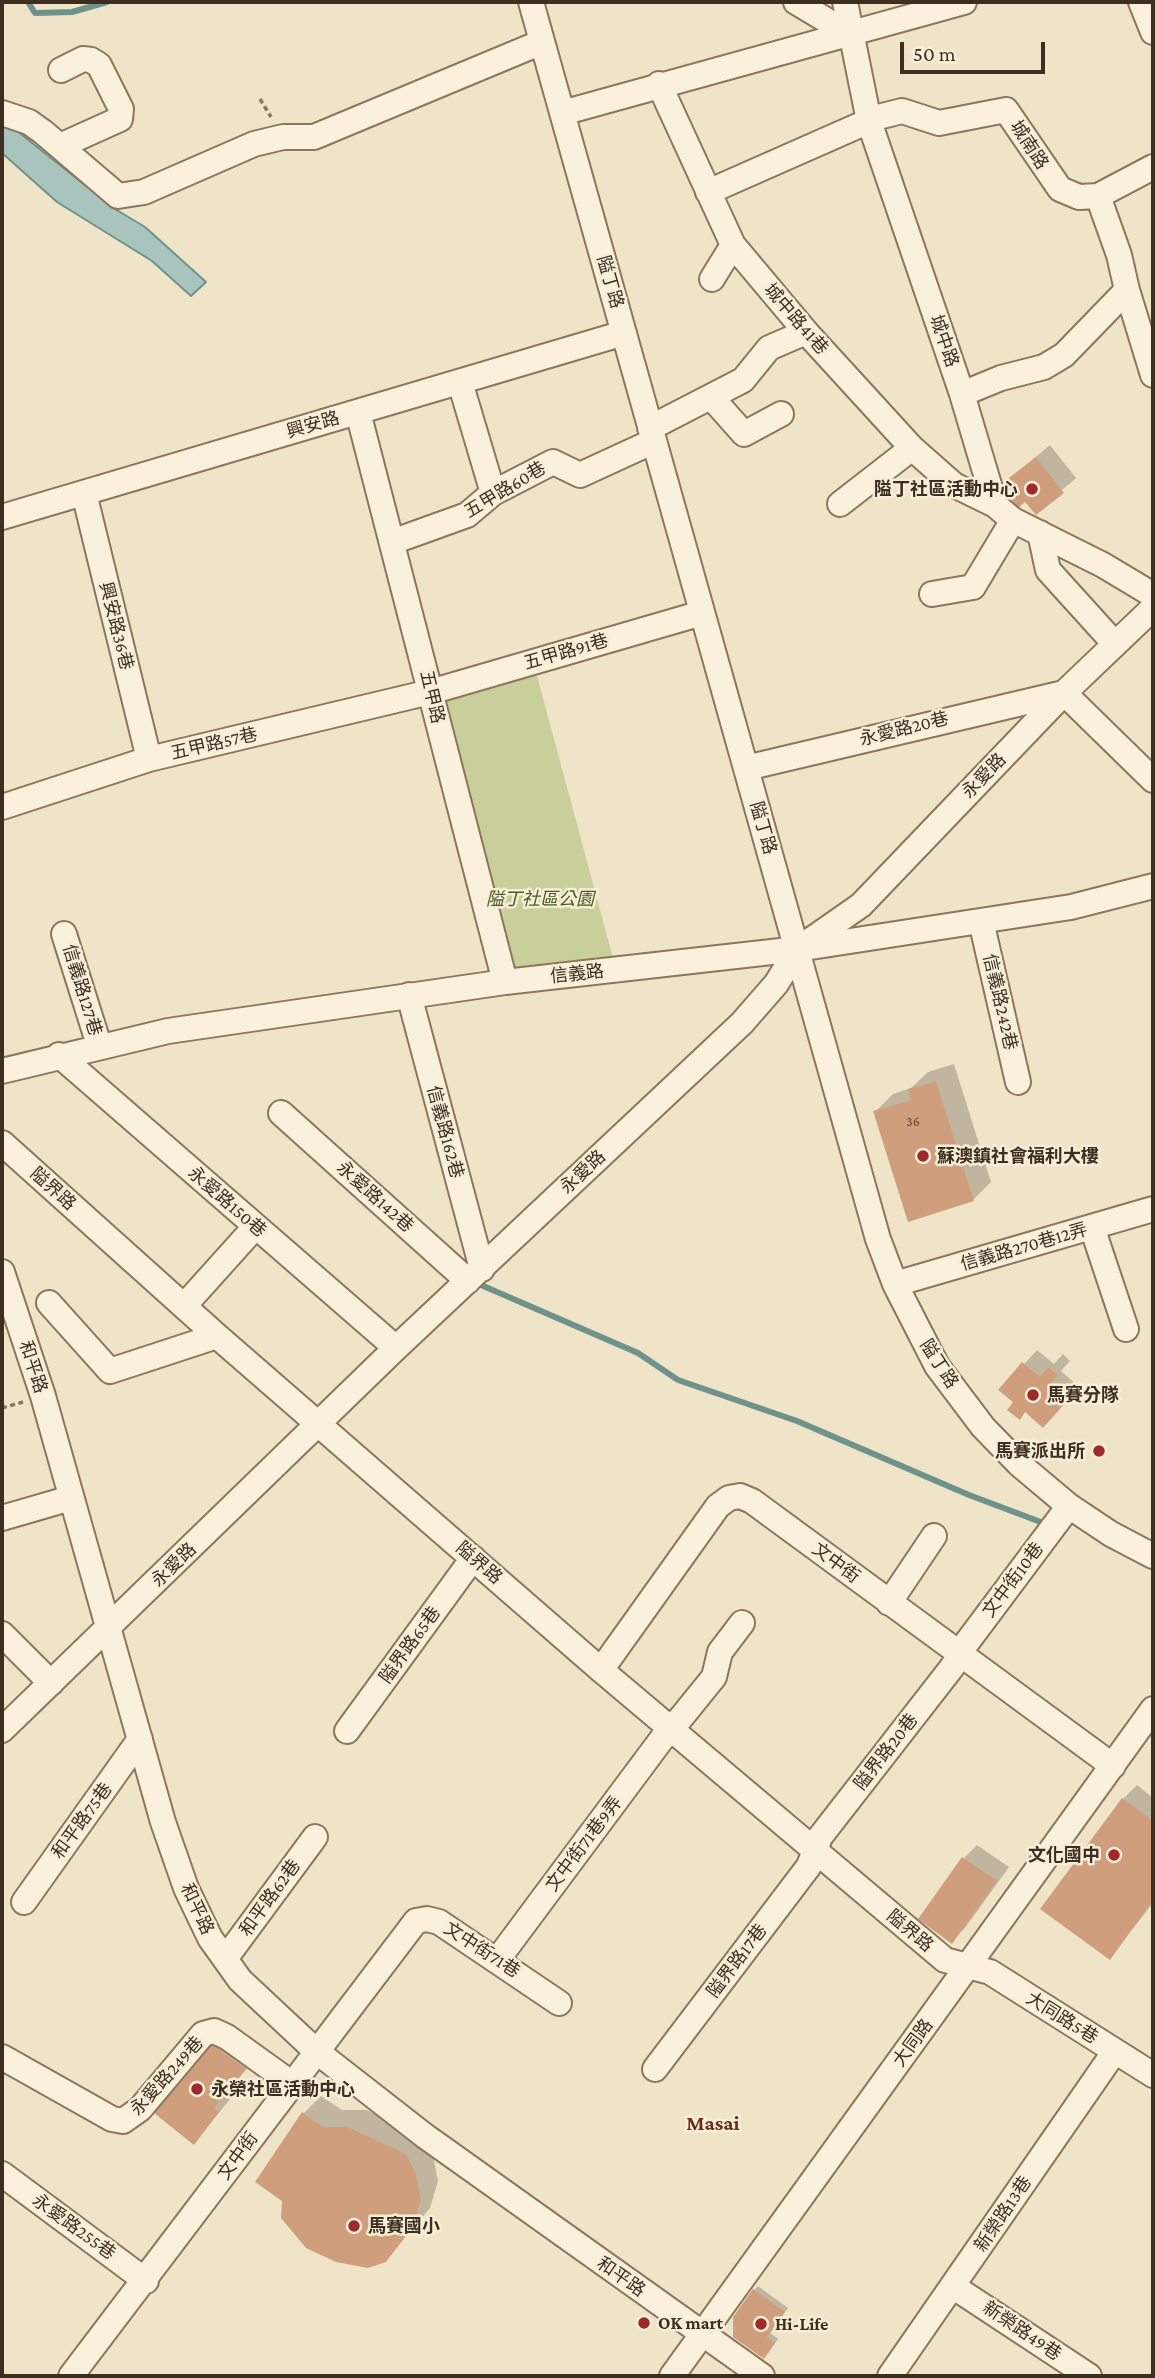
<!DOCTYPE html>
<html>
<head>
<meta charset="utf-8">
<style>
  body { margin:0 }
  #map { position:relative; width:1155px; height:2378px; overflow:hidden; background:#f0e4c8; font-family:"Crimson Pro",serif }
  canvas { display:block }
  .frame { position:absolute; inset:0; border:4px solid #3d2e20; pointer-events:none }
  .scale { position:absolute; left:900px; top:42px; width:145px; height:32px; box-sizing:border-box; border:4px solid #3d2e20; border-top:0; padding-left:9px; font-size:21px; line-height:24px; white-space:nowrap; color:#3d2e20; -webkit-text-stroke:5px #f7eed8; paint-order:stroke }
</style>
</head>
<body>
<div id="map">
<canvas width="1155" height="2378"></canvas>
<div class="frame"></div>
<div class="scale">50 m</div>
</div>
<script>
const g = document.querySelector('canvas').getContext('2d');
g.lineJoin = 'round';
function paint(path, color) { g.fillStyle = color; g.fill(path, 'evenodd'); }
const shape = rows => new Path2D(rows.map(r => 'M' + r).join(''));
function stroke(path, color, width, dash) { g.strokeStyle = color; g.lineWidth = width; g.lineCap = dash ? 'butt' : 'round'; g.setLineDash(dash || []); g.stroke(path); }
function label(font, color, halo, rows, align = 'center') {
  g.font = font + ' "Crimson Pro","Noto Sans TC",serif'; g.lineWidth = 5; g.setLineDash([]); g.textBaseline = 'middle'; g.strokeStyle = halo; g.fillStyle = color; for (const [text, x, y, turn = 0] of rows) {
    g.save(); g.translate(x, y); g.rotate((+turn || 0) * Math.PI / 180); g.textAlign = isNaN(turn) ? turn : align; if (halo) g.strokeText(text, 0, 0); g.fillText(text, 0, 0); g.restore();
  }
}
const green = shape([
  [533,661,616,969,505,982,430,692]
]);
const water = shape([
  [2,119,115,209,145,227,206,282,191,296,152,261,57,202,2,153,2,119]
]);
const shadow = shape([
  [1050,445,1076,478,1036,513,1026,499,1002,485],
  [954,1064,991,1182,973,1200,875,1112,893,1094,911,1088,928,1072],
  [1037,1350,1054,1364,1063,1354,1070,1361,1061,1371,1079,1387,1056,1412,1016,1402,1001,1390],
  [1137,1785,1153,1798,1153,1903,1110,1958,1043,1909,1123,1799],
  [977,1845,1009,1867,965,1928,952,1941,920,1919,964,1858],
  [205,2040,258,2055,226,2094,231,2098,194,2143],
  [321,2096,342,2110,367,2110,423,2136,433,2155,438,2181,430,2208,385,2261,303,2114],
  [758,2286,788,2308,770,2333,778,2339,768,2353,754,2290]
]);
const stream = shape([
  [28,2,35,13,72,12,107,2],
  [481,1285,638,1353,678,1380,797,1421,969,1495,1046,1524]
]);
const building = shape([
  [1036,457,1064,493,1036,515,1025,502,1018,508,1000,485],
  [936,1081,974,1201,908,1222,873,1111,911,1100,908,1089],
  [1022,1362,1040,1377,1048,1367,1058,1375,1049,1386,1067,1401,1043,1428,1025,1412,1020,1420,1007,1410,1013,1402,998,1390],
  [1122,1798,1153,1821,1153,1900,1110,1960,1040,1909],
  [962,1857,997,1881,952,1944,918,1919],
  [204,2039,246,2069,214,2108,219,2112,194,2145,149,2109],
  [302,2112,323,2127,348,2127,406,2154,416,2174,421,2200,412,2228,386,2262,368,2268,336,2262,306,2248,281,2218,282,2201,255,2182],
  [753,2289,785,2312,767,2337,775,2343,764,2359,733,2337,733,2317]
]);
const path = shape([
  [260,99,271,117],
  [2,1408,23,1402]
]);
const minor = shape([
  [531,2,878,1239,895,1284,937,1366,983,1427,1019,1464,1069,1506,1111,1534,1153,1556],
  [796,2,851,35],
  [845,2,869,121,962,394,995,505,1013,520,1103,565,1153,595],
  [1141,2,1153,32],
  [659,84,733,245,806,332,912,448,954,485,995,505],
  [2,113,29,122,43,132,118,196,144,192,254,144,283,137,314,137,542,42],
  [562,113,964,2],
  [60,146,120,119,121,109,99,65,91,60,83,59,61,70],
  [708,192,878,117,902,111,939,123,1006,110,1060,189,1079,197,1098,196,1119,255,1127,290],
  [1098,196,1153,167],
  [712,279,733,245],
  [460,382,493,493],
  [962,394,1001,378,1044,367,1064,355,1127,290,1153,375],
  [712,398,744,434,781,414],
  [358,412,505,982],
  [650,428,743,380,769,348,806,332],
  [84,493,149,759],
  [840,504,912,448],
  [2,517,624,333],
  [1040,533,1048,570,1115,644],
  [392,542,467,515,493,493,553,462,580,475,654,441],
  [932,594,973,587,1013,520],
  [1064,693,1153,780],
  [746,768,1064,693],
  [2,807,149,759,430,692,702,613],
  [981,921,1018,1082],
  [64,934,99,1045],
  [409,995,482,1269],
  [59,1055,396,1348],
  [2,1071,168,1031,505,982,798,949,1071,907,1153,886],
  [281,1113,468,1281],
  [2,1143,217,1336,601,1670,945,1960,990,1972,1153,2075],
  [1092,1227,1126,1329],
  [2,1272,43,1396,163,1822,186,1888,210,1938,240,1980,316,2051,425,2136,762,2376],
  [895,1284,1153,1209],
  [49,1303,110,1371,217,1336],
  [184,1306,255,1227],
  [2,1518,71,1498],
  [889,1603,934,1536],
  [2,1634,51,1683],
  [601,1670,718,1506,729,1498,740,1496,752,1501,1113,1766],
  [2,1730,396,1348,742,1023,776,984,798,949,861,905,1064,693,1153,608],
  [347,1731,473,1558],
  [24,1902,140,1739],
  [225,1959,315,1837],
  [498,1959,670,1728,680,1719,714,1677,720,1652,742,1623],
  [2,2057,112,2119,123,2121,140,2109,203,2034,214,2031,227,2037,291,2083],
  [655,2069,809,1866,820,1837,953,1666,965,1645,1069,1506],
  [2,2174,146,2281],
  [954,2287,1089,2376],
  [71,2376,416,1921,427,1919,439,1922,559,2003],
  [672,2376,1153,1709],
  [890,2376,1115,2051]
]);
const markers = [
  [1032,489,7,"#9e2a2b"],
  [923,1156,7,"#9e2a2b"],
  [1033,1395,7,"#9e2a2b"],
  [1099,1451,7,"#9e2a2b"],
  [1114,1855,7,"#9e2a2b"],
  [197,2089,7,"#9e2a2b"],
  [354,2226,7,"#9e2a2b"],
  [644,2323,7,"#9e2a2b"],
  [761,2324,7,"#9e2a2b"]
];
const numberNames = [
  ["36",913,1122]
];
const streetNames = [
  ["城南路",1029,145,57],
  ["隘丁路",610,282,74],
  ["城中路41巷",796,319,49],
  ["城中路",944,341,71],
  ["興安路",313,425,-16],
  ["五甲路60巷",505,490,-31],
  ["興安路36巷",116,626,76],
  ["五甲路91巷",566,652,-16],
  ["五甲路",432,697,77],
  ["永愛路20巷",904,729,-14],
  ["五甲路57巷",214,744,-13],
  ["永愛路",984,776,-46],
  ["隘丁路",763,828,74],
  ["信義路",577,974,-6],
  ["信義路127巷",82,990,73],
  ["信義路242巷",1000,1002,77],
  ["信義路162巷",445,1132,75],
  ["永愛路",583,1172,-43],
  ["隘界路",53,1189,42],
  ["永愛路142巷",375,1197,42],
  ["永愛路150巷",227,1202,41],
  ["信義路270巷12弄",1024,1247,-16],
  ["隘丁路",939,1364,57],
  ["和平路",33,1367,72],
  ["隘界路",479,1563,41],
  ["文中街",836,1563,37],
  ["永愛路",174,1565,-44],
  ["文中街10巷",1013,1580,-53],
  ["隘界路65巷",410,1645,-54],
  ["隘界路20巷",886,1752,-52],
  ["和平路75巷",82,1821,-54],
  ["文中街71巷9弄",584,1844,-53],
  ["和平路62巷",270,1898,-54],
  ["和平路",197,1909,65],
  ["隘界路",910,1931,40],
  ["文中街71巷",482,1950,33],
  ["隘界路17巷",737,1961,-53],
  ["大同路5巷",1062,2018,32],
  ["大同路",913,2043,-54],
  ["永愛路249巷",167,2076,-48],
  ["文中街",238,2156,-54],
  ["新榮路13巷",1003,2214,-56],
  ["永愛路255巷",74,2227,36],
  ["和平路",621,2277,35],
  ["新榮路49巷",1022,2331,34]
];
const poiNames = [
  ["隘丁社區活動中心",1018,489,"right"],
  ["蘇澳鎮社會福利大樓",937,1156],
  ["馬賽分隊",1047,1395],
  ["馬賽派出所",1085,1451,"right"],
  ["文化國中",1100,1855,"right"],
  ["永榮社區活動中心",211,2089],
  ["馬賽國小",368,2226],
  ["OK mart",658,2323],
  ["Hi-Life",775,2324]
];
const parkNames = [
  ["隘丁社區公園",540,899]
];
const quarterNames = [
  ["Masai",713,2124]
];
paint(green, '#c9cf9b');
paint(water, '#a9c4bc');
stroke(water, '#6f938a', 2);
paint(shadow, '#0003');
stroke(stream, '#6f938a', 6);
paint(building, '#cf9f7d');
stroke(minor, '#8d765c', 28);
stroke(path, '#8d765c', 3.5, [5, 3.5]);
stroke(minor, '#faf1dc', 24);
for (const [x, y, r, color] of markers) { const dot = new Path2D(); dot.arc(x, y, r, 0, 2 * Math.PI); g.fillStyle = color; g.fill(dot); stroke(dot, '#f7eed8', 2.5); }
label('14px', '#624a37', null, numberNames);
label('18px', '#3d2e20', '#f7eed8', streetNames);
label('bold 18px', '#3d2e20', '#f7eed8', poiNames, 'left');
label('italic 18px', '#4d5a26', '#f7eed8', parkNames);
label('bold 21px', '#6b2e1e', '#f7eed8', quarterNames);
</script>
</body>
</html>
